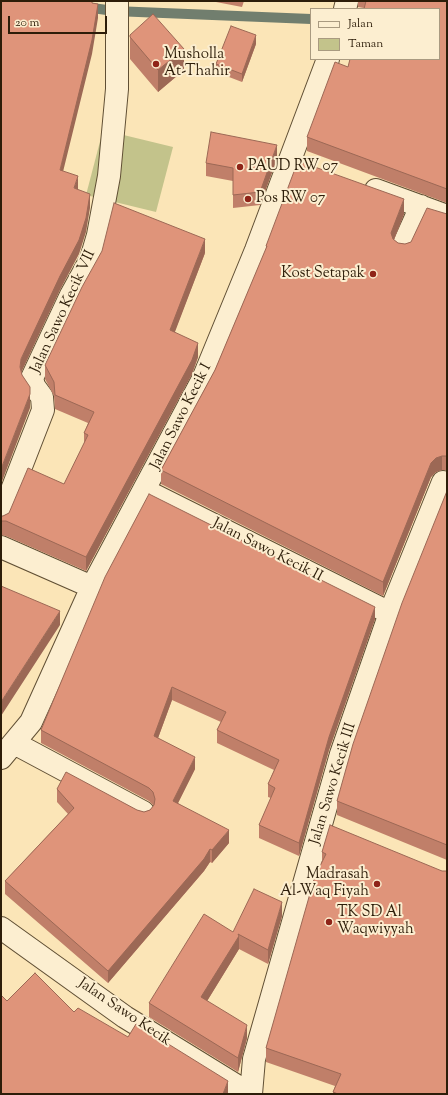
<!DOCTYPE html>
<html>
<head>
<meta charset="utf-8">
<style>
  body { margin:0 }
  #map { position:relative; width:448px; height:1095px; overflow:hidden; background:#fbe5b7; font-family:"Sorts Mill Goudy",serif }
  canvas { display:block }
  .frame { position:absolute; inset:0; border:2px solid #2d1d09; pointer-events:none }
  .legend { position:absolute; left:310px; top:8px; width:130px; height:52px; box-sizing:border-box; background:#fceed0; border:1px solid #a99a80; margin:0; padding:5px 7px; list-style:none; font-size:12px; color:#2d1d09 }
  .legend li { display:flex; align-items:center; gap:8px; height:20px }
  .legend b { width:20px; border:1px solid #a99a80 }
  .scale { position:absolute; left:8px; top:16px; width:99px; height:18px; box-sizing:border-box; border:2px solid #2d1d09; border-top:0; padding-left:5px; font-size:12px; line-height:14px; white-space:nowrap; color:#2d1d09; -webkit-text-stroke:3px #fceed0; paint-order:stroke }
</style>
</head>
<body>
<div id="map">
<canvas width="448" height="1095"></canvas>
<div class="frame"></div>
<ul class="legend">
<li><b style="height:5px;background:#fceed0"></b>Jalan</li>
<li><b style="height:11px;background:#c3c38b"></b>Taman</li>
</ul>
<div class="scale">20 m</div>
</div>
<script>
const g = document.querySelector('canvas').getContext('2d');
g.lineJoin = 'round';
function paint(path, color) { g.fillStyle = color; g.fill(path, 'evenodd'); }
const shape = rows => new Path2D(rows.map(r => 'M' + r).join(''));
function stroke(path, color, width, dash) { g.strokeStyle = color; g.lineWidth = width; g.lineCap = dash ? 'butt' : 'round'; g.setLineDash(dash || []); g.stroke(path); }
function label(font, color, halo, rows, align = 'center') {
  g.font = font + ' "Sorts Mill Goudy",serif'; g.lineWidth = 4; g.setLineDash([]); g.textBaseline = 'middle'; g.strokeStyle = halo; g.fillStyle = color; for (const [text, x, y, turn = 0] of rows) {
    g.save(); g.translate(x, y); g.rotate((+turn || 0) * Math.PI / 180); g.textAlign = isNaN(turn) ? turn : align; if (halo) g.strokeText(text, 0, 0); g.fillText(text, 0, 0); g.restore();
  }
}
const green = shape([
  [103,130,173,147,156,212,86,195]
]);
const stream = shape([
  [85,7,114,11,311,19]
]);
const minor = shape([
  [345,9,347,1],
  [376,190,447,216],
  [403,246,421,206],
  [144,490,390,613],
  [1,518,43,410,42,397,34,386,32,378,71,295,91,259,98,235,109,176,117,89,117,1],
  [1,547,92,587],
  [14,743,143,812],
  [1,758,31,722,92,587,203,379,256,250,328,59],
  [1,928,125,1017,250,1094],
  [251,1094,254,1059,341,754,390,613,443,482]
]);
const wall = shape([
  [216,1,244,1,242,7,216,2],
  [358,1,447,1,447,203,307,151,307,137,348,67,364,8,358,7],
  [130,35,184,70,158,92,130,59],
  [256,44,242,82,216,72,216,64],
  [277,159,260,205,233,208,233,181,206,176,206,163],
  [404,214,394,240,398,243,405,244,411,242,447,214,447,470,442,470,436,472,431,477,383,596,161,484,161,470,215,370,266,249,266,246],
  [205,253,174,333,198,357,192,374,86,571,6,536,1,535,1,516,3,516,9,513,64,484,84,444,84,433,88,423,55,409,54,396,45,379,45,365],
  [447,491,447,860,337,815,337,801],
  [375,619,329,750,299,856,259,838,259,825,271,798,268,797,268,784,274,770,217,743,217,730,221,722,172,700,158,738,195,769,178,803,229,843,212,863,210,862,204,871,108,983,5,894,5,881,68,814,57,802,57,789,144,812,150,810,154,806,149,801,41,743,41,730],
  [322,852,442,871,447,1094,333,1094,333,1092,335,1086,266,1062,266,1048,322,861],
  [282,916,268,964,239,949,207,1001,247,1038,238,1072,149,1017,149,1003,233,932]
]);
const shadedWall = shape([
  [98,4,98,18,92,54,60,184,60,170],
  [256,35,256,44,242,82,242,74],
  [184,49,184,70,158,92,158,70],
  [277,145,277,159,260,205,260,192],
  [78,176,78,190,74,188],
  [90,194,90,208,86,232,79,254,60,290,21,373,20,367,21,359],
  [404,199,404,214,391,247,391,233],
  [205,239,205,253,170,345,170,330],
  [198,343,198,357,192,374,86,571,86,557],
  [30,394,30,408,1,484,1,469],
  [442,456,442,470,436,472,431,477,383,596,383,582,431,463,436,458],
  [375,607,375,619,329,750,299,856,299,843,329,737],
  [60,611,60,625,1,716,1,702],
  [172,687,172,700,154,749,154,736],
  [195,757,195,769,173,813,173,801],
  [229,830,229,843,212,863,212,850],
  [210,849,210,862,204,871,108,983,108,971],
  [282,902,282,916,268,964,268,950],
  [239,936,239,949,201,1011,201,997],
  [247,1025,247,1038,238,1072,238,1058],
  [228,1081,228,1094,223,1094]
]);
const building = shape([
  [1,1,92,1,92,3,98,4,92,40,60,170,78,176,74,188,90,194,86,218,79,240,60,276,21,359,20,367,22,375,30,387,30,394,1,469,1,1],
  [366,1,447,1,447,189,307,137,335,62,348,67,350,59,439,59,439,9,364,9,366,1],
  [153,14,184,49,158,70,130,37,130,35,153,14],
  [231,26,256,35,242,74,216,64,231,26],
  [211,132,277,145,260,192,233,195,233,168,206,163,211,132],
  [298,161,404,199,391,233,393,239,398,243,405,244,411,242,427,208,447,214,447,456,442,456,436,458,431,463,383,582,161,470,215,370,267,246,266,246,298,161],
  [114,203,205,239,170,330,198,343,192,360,86,557,6,521,1,521,1,516,3,516,9,513,28,468,64,484,88,435,84,433,94,412,55,395,54,382,45,365,82,287,102,251,114,203],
  [447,491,447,845,337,801,353,744,402,603,447,491],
  [149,494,375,607,329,737,299,843,259,825,275,788,268,784,279,760,217,730,226,712,172,687,154,736,195,757,173,801,229,830,212,850,210,849,204,859,108,971,5,881,74,808,57,789,66,772,137,810,144,812,150,810,154,805,155,799,153,792,149,788,41,730,105,577,149,494],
  [1,586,60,611,1,702,1,586],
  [330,825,442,871,447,871,447,1094,338,1094,333,1092,341,1074,266,1048,315,876,326,854,322,852,330,825],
  [254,889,282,902,268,950,238,934,239,936,201,997,247,1025,238,1058,149,1003,204,914,233,932,254,889],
  [35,973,74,1012,78,1008,128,1037,136,1024,228,1081,223,1094,1,1094,1,995,7,1001,35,973]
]);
const markers = [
  [156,64,4,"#8f2418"],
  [240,167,4,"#8f2418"],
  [248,199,4,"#8f2418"],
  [373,274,4,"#8f2418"],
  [377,884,4,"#8f2418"],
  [329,922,4,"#8f2418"]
];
const poiNames = [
  ["Musholla",164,55],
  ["At-Thahir",164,72],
  ["PAUD RW 07",248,167],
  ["Pos RW 07",256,199],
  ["Kost Setapak",365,274,"right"],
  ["Madrasah",369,875,"right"],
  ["Al-Waq Fiyah",369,892,"right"],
  ["TK SD Al",337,913],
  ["Waqwiyyah",337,930]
];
const streetNames = [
  ["Jalan Sawo Kecik VII",64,312,-65],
  ["Jalan Sawo Kecik I",182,417,-63],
  ["Jalan Sawo Kecik II",267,551,27],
  ["Jalan Sawo Kecik III",334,784,-73],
  ["Jalan Sawo Kecik",124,1013,34]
];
paint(green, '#c3c38b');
stroke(stream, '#717e6e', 10);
stroke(minor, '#604f34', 24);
stroke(minor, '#fceed0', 22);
paint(wall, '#c07f69');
paint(shadedWall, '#9c6855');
paint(building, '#df947a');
stroke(building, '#9c6855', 1);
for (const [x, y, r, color] of markers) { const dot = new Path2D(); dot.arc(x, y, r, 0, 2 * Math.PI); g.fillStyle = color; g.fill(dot); stroke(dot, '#fceed0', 1.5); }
label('15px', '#2d1d09', '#fceed0', poiNames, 'left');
label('15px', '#2d1d09', '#fceed0', streetNames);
</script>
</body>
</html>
